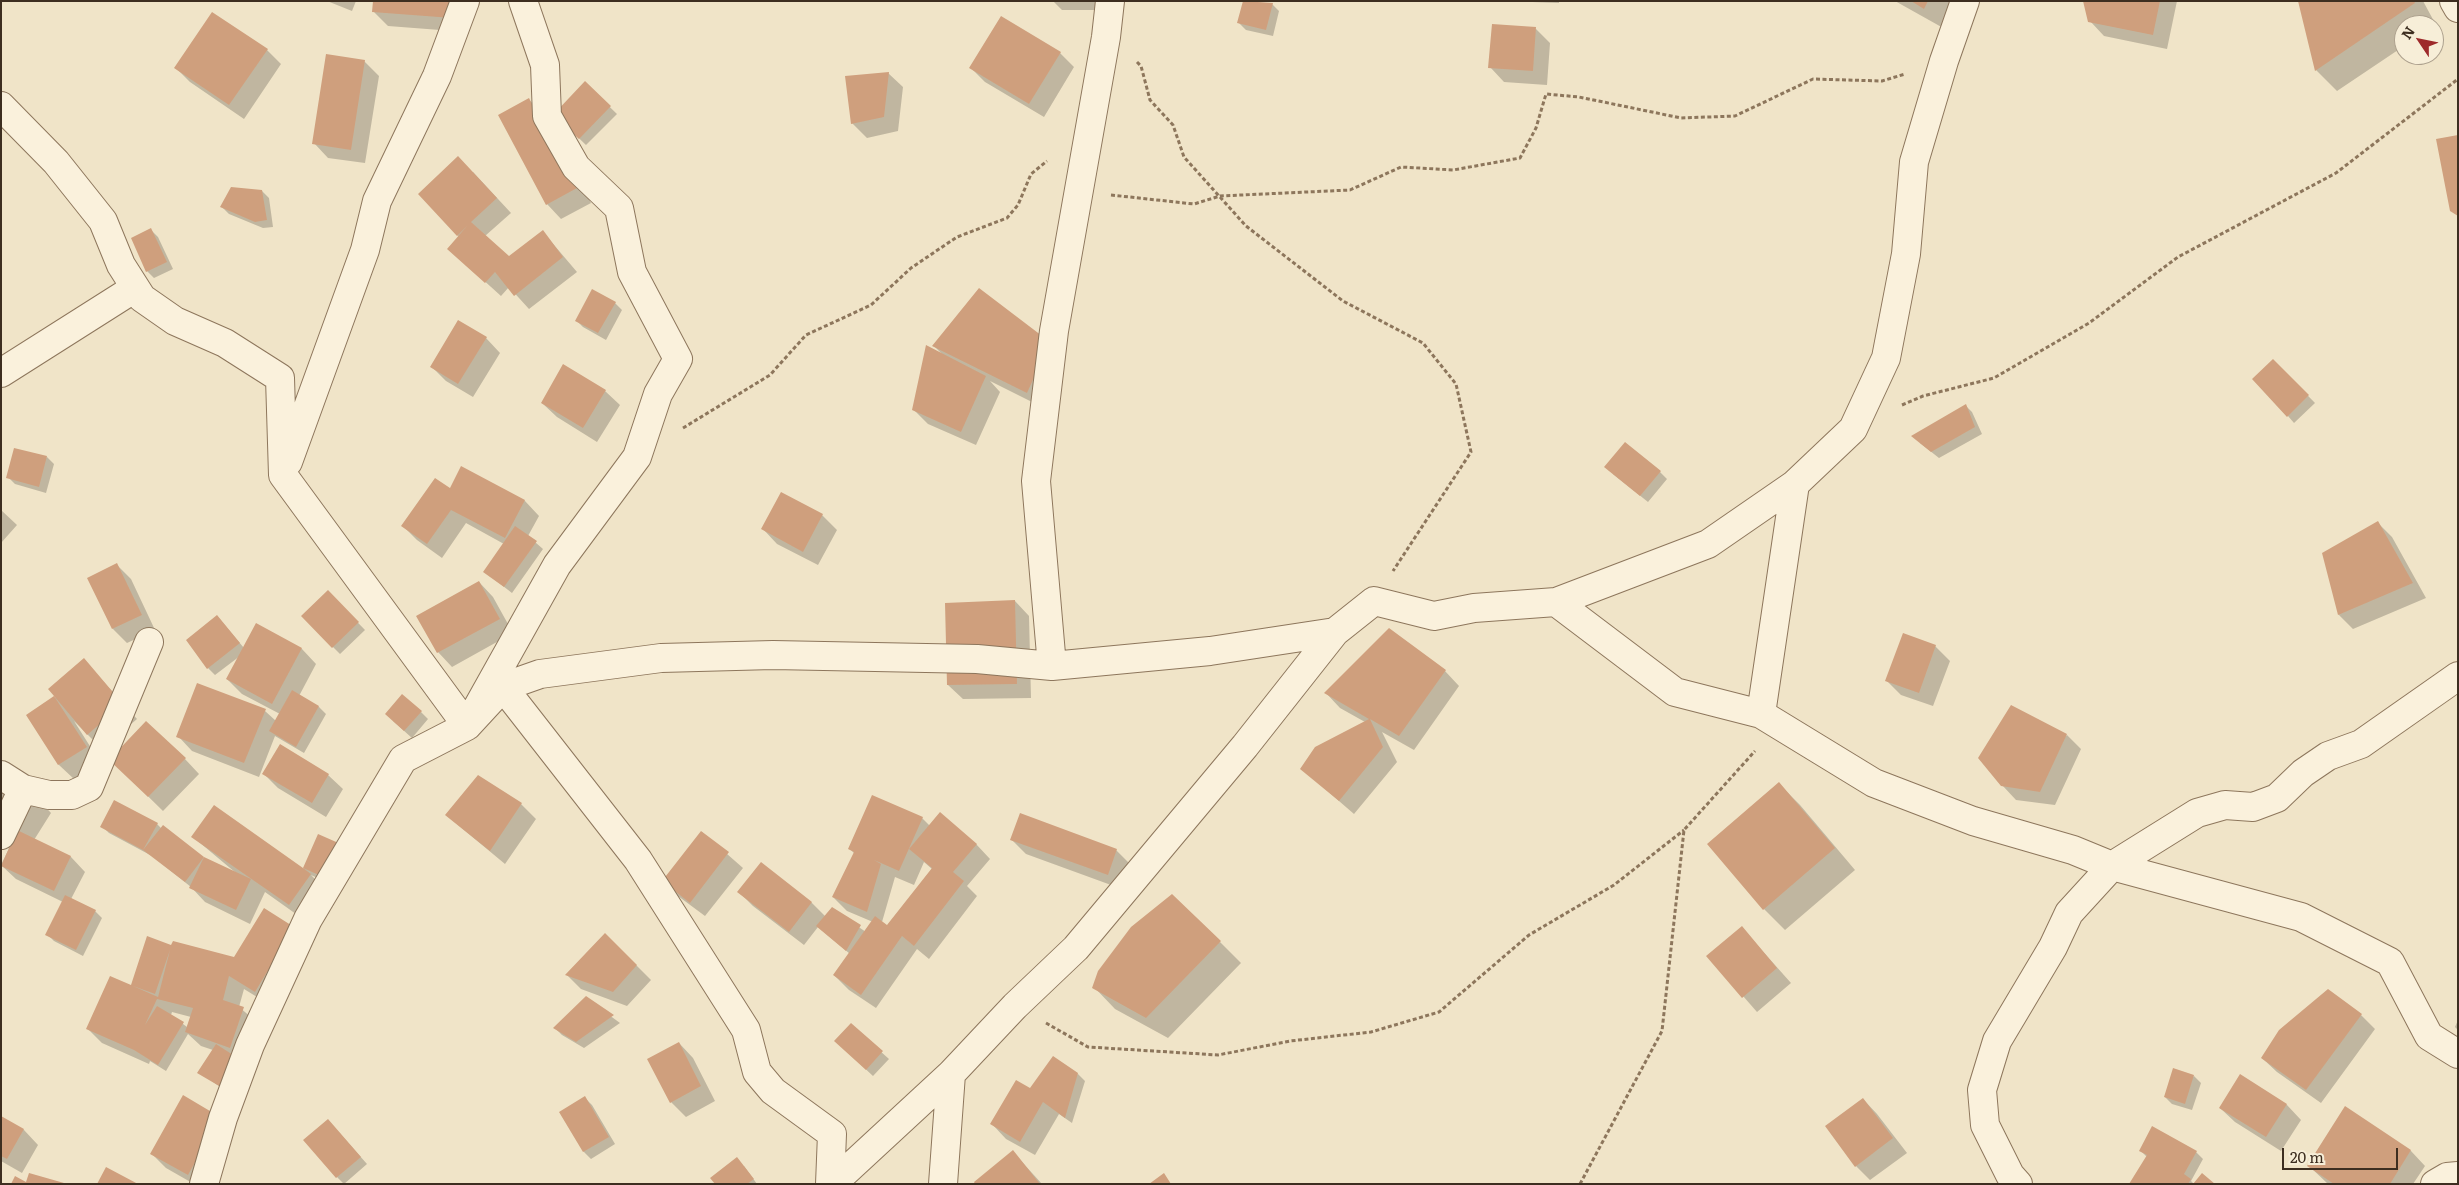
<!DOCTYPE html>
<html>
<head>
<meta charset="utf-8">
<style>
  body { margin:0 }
  #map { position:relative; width:2459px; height:1185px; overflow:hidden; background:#f0e4c8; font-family:Literata,serif }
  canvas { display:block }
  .frame { position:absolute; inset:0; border:2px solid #3d2e20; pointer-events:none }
  .north { position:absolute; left:2394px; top:15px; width:50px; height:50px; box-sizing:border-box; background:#f7eed8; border:1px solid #ada18e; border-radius:50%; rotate:304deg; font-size:14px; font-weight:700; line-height:20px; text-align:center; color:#3d2e20 }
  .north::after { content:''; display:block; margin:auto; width:18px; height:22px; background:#9e2a2b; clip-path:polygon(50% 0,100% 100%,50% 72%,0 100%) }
  .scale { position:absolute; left:2282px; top:1148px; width:116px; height:22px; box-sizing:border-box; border:2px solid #3d2e20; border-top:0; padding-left:6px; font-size:15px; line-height:18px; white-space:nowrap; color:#3d2e20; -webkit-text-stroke:4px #f7eed8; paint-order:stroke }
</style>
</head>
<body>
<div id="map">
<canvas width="2459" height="1185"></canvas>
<div class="frame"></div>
<div class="north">N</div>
<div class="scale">20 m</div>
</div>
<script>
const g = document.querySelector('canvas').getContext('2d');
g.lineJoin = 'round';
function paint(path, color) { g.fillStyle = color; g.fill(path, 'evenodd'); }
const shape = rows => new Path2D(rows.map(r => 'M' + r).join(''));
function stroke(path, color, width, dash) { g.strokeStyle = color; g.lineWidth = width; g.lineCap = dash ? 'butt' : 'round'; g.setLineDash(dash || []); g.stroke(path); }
const shadow = shape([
  [327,1,356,1,352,11],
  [469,1,466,32,388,26,374,12],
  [1053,1,1123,1,1121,10,1062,10],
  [1245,1,1272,4,1279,11,1273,36,1246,30,1239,23],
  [1531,1,1559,1,1559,3,1532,2],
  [1895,1,1961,1,1945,29],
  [2085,1,2177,1,2167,49,2104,36,2090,21],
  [2299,1,2423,1,2436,25,2404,25,2404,46,2337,91,2316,70],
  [1493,25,1536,29,1550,43,1547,85,1504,82,1490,67],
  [267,50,281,64,244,119,190,82,176,68],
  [1060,53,1074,67,1044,117,985,82,971,68],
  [364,61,379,76,365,163,328,158,314,143],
  [888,73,903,87,898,131,867,138,852,123],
  [585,83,617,114,586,145,555,115],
  [529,100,544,114,591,203,561,219,547,204],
  [473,172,511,213,485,236,509,258,543,232,577,272,529,309,509,287,501,296,449,249,459,237,420,194],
  [262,191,269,198,273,227,263,228,229,214,222,207],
  [151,230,158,237,173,269,154,278,147,271],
  [615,303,622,310,606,340,583,327,576,320],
  [486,338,500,353,473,397,446,381,432,367],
  [1049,343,1042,407,990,381,1000,392,976,445,928,424,913,409,942,354,934,346],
  [2273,360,2315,403,2294,423,2288,416],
  [605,391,620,405,597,442,557,417,542,403],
  [1965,405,1972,412,1982,434,1939,458,1920,443],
  [47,457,54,464,46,493,15,484,8,477],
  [462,468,525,501,539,516,528,536,543,549,512,593,485,572,504,544,466,523,442,558,417,540,403,526,450,490],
  [1660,472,1667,479,1648,502,1613,474],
  [782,494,822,515,837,530,818,565,777,544,763,529],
  [1,510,17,525,1,543],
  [2378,523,2392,537,2426,598,2353,629,2339,615,2323,554],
  [117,565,131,579,155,630,127,643,113,629],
  [479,582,493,597,513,633,452,667,438,652],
  [328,592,365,630,340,654,302,616],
  [1015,601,1029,616,1031,698,963,699,948,685],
  [217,616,244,648,256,625,302,649,316,664,299,696,319,707,326,714,304,753,275,736,259,777,192,751,178,736,265,711,276,721,280,714,242,694,227,679,240,656,215,675,208,668],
  [1935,646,1950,661,1933,706,1901,695,1887,681],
  [84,660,137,719,102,749,74,721,100,762,74,779,59,765,28,715,56,697],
  [1445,671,1459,686,1414,750,1382,732,1397,762,1354,814,1302,769,1365,722,1340,708,1326,693],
  [421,712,428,719,412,738,393,721],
  [2067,735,2081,749,2055,805,2016,800,2002,785],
  [185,759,199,774,163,811,111,760],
  [264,774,328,775,343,789,326,817,278,788],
  [1,776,37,798,51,813,34,840,71,857,85,872,71,899,95,911,102,918,83,956,54,941,47,934,63,902,16,879,1,865,16,834,1,825],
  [479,777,521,804,536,819,505,864,446,815],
  [1779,784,1800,805,1855,870,1785,930,1764,909],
  [872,797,922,818,930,826,976,844,990,859,967,886,977,896,929,959,917,949,876,1008,849,990,834,975,850,954,818,927,804,945,753,906,739,892,811,902,826,917,832,909,866,932,873,922,847,911,833,897,855,854,849,848],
  [924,862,932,869,887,926,882,922,895,877,914,885],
  [157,824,162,829,163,826,206,860,236,873,193,837,303,870,318,836,335,886,311,875,325,889,303,919,265,892,250,924,205,902,191,887,152,856,109,833,102,826],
  [702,832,743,868,705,916,678,896,663,881],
  [1012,840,1116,850,1131,865,1122,889,1026,854],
  [293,928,270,1005,244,989,239,1007,258,1023,233,1096,199,1072,213,1050,201,1046,188,1034,166,1071,150,1061,149,1064,102,1043,88,1029,171,946,235,958],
  [172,1012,191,1017,187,1027,171,1015],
  [1742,928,1791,983,1757,1012,1708,956],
  [605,934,651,980,627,1006,581,989,567,975],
  [1220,942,1241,963,1168,1038,1115,1009,1094,987],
  [586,998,620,1023,584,1048,562,1035,555,1028],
  [2361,1015,2375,1029,2321,1103,2277,1072,2262,1058],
  [2458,1020,2458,1030,2455,1027],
  [851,1025,889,1059,873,1076,843,1048],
  [679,1043,693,1058,715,1101,686,1117,671,1102],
  [1078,1074,1085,1081,1072,1123,1059,1114,1035,1155,1006,1139,992,1124,1031,1090],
  [2194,1076,2201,1083,2192,1110,2172,1104,2165,1097],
  [2240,1076,2287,1105,2301,1120,2281,1151,2235,1122,2220,1108],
  [585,1098,592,1105,615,1144,591,1159,584,1152,561,1112],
  [1863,1099,1877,1114,1907,1153,1870,1180,1856,1166],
  [2345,1108,2411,1151,2425,1166,2413,1184,2328,1184,2308,1165],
  [1,1117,24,1130,38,1145,22,1173,1,1161],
  [220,1118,234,1132,205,1184,194,1184,166,1168,152,1154],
  [335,1128,367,1164,344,1184,337,1177],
  [2140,1150,2196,1152,2203,1159,2191,1181,2194,1184,2130,1184,2147,1157],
  [1013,1152,1042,1184,976,1184],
  [744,1166,757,1184,717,1184]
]);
const building = shape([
  [373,1,454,1,452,18,372,12],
  [1243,1,1273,3,1266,30,1237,23],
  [1911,1,1928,1,1924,9],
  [2083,1,2160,1,2153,35,2088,22],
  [2298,1,2414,1,2415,3,2315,71],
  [212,12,268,49,229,105,174,68],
  [1001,16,1061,52,1029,104,969,68],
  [1492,24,1536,27,1533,71,1488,68],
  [326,54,365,60,351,150,312,144],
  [889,72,884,117,851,124,845,76],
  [585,81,611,106,579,139,553,115],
  [529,98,551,142,577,188,546,205,498,115],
  [2458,135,2458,216,2450,211,2436,139],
  [458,156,497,198,471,222,509,256,543,230,563,257,514,296,495,272,485,283,447,249,467,226,457,236,418,194],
  [231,187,262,190,267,220,255,222,220,207],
  [151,228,167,262,146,272,131,238],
  [979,288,1050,342,1027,393,932,346],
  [592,289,616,302,598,333,575,321],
  [458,320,487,337,458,384,430,367],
  [926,345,986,376,961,432,912,410],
  [2273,359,2309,395,2287,417,2252,379],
  [563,364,606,390,583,428,541,403],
  [1966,404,1975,427,1931,452,1911,436],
  [1625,442,1661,471,1640,496,1604,467],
  [14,448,47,456,39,487,6,478],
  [461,466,525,500,505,538,451,510,427,544,401,526,435,478,450,488],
  [781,492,823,514,803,552,761,529],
  [2378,521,2413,583,2338,615,2322,553],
  [515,526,537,541,504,587,483,572],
  [117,563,142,615,112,629,87,578],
  [479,581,500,619,437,653,416,616],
  [328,590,359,622,332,648,301,616],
  [1015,600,1017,684,947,685,945,603],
  [217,615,240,643,207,669,186,640],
  [256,623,302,648,272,704,226,679],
  [1389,628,1446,670,1399,736,1370,719,1383,747,1339,801,1300,769,1315,747,1369,719,1324,693],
  [1903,633,1936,645,1919,693,1885,681],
  [84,658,123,704,87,735,54,696,87,747,58,765,26,715,54,696,48,689],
  [197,683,266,709,244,763,176,737],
  [292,690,319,706,296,747,269,731],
  [402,694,422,711,404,731,385,714],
  [2011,705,2067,734,2040,792,2001,786,1978,758],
  [146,721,186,758,148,797,109,760],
  [280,744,329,774,312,803,262,774],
  [478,775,522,803,490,851,445,815],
  [1779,782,1835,848,1763,910,1707,844],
  [872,795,923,817,899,871,874,860,881,864,867,912,832,897,854,852,848,849],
  [114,800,158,823,143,850,163,825,204,857,185,882,143,850,100,827],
  [214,805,303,868,318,834,343,845,328,879,303,868,311,874,289,905,191,837],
  [940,812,977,844,953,872,964,881,914,946,902,936,861,995,833,975,875,916,887,925,932,868,909,849],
  [1020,813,1117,849,1108,875,1010,840],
  [17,830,71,856,54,891,1,866],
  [701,831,729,852,690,903,662,881],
  [204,857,251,879,236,910,189,888],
  [761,862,812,902,789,932,737,892],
  [1172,894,1221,941,1146,1018,1092,988,1098,971,1131,927],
  [65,895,96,910,76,950,45,935],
  [832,907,861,925,846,951,816,926],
  [264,908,294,927,255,992,229,976,223,1000,244,1007,230,1048,185,1032,193,1008,157,999,145,1025,157,1006,184,1022,158,1065,134,1050,86,1029,110,976,131,985,147,936,171,945,173,941,234,957],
  [170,950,158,997,133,986,155,994],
  [1742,926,1777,968,1742,998,1706,956],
  [605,933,637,965,613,992,565,975],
  [2328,989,2362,1014,2306,1090,2261,1058,2279,1030],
  [586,996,614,1015,576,1042,553,1028],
  [851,1023,883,1051,866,1070,834,1041],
  [679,1042,701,1086,670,1103,647,1059],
  [216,1044,244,1062,226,1090,197,1073],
  [1053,1056,1078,1073,1065,1118,1043,1102,1020,1142,990,1124,1016,1080,1030,1088],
  [2173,1068,2194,1075,2185,1104,2164,1097],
  [2240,1074,2287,1104,2266,1137,2219,1108],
  [183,1095,220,1117,188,1175,150,1154],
  [585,1096,609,1137,583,1152,559,1112],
  [1863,1098,1893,1138,1855,1167,1825,1126],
  [2345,1106,2411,1150,2390,1184,2334,1184,2307,1166],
  [1,1116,24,1129,7,1159,1,1156],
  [328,1119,361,1157,336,1178,303,1140],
  [2152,1126,2197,1151,2184,1174,2191,1179,2188,1184,2129,1184,2147,1155,2139,1151],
  [1013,1150,1040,1184,975,1184,974,1182],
  [737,1157,754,1179,747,1184,715,1184,710,1178],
  [106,1167,138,1184,97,1184],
  [29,1173,64,1183,64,1184,11,1184,15,1176,26,1182],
  [1164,1173,1171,1184,1149,1184],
  [2202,1173,2215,1184,2193,1184]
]);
const path = shape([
  [1137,62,1141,66,1150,100,1173,125,1184,157,1246,226,1343,301,1423,343,1456,384,1471,452,1393,571],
  [1111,195,1194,204,1220,196,1350,190,1401,167,1453,170,1520,158,1536,128,1546,94,1579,97,1681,118,1735,116,1813,79,1882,81,1905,74],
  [1902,405,1923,396,1994,378,2089,323,2178,257,2336,173,2458,79],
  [683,428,770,375,806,335,871,305,911,268,957,237,1007,218,1018,205,1031,174,1047,161],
  [1046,1023,1088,1047,1218,1055,1290,1041,1371,1032,1439,1012,1529,935,1614,885,1684,830],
  [1580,1184,1662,1031,1684,830,1755,751]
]);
const minor = shape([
  [2454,1,2458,8],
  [1,106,56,162,103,221,121,265,142,298,175,321,225,343,280,378,283,475,467,726,503,687,638,860,746,1030,757,1072,773,1091,832,1134,830,1184],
  [1,373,135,288],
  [288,462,365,250,377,201,437,76,465,1],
  [1556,602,1708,544,1795,484,1853,429,1886,358,1906,254,1914,162,1944,61,1965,1],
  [1052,666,1036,481,1054,331,1106,37,1110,1],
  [503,687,540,674,661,658,773,655,977,659,1052,666,1210,651,1335,632],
  [1761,714,1795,484],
  [1,775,23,789,49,795,72,795,89,787,149,642],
  [1,835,23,789],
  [204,1184,223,1118,250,1045,308,919,403,759,467,726,557,565,637,457,658,394,678,359,632,272,619,208,576,167,547,116,545,65,523,1],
  [832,1184,951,1074,1015,1006,1076,948,1245,746,1335,632,1374,601,1434,616,1474,608,1556,602,1675,692,1761,714,1874,783,1973,821,2073,850,2112,866,2301,917,2390,962,2429,1036,2458,1054],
  [943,1184,951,1074],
  [2018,1184,2010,1175,1985,1125,1982,1090,1997,1041,2053,947,2069,913,2112,866,2197,813,2225,805,2253,807,2277,798,2303,773,2328,756,2361,744,2458,676],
  [2435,1184,2447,1177,2458,1176]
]);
paint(shadow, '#0003');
paint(building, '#cf9f7d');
stroke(minor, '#8d765c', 30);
stroke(path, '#8d765c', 3, [4, 2.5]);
stroke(minor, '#faf1dc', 28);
</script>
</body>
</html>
